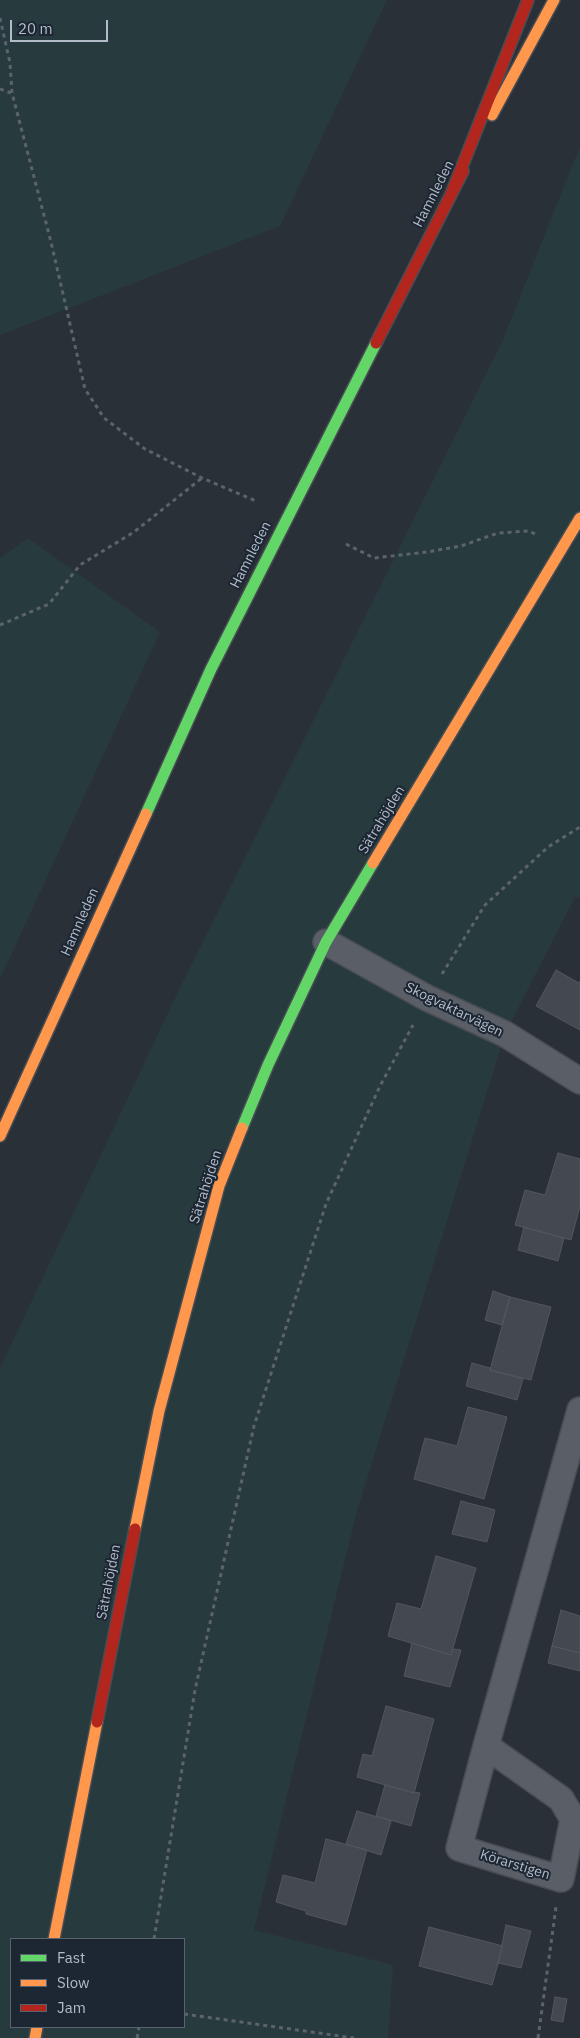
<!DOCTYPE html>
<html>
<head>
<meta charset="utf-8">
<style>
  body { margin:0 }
  #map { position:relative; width:580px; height:2038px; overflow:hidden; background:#2a3038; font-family:"IBM Plex Sans",sans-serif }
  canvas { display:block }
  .legend { position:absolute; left:10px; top:1938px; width:175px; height:90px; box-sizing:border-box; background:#1d2633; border:1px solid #59626f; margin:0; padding:6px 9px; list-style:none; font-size:15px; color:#b4bcc9 }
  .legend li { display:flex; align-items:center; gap:10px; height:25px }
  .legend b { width:25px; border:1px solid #59626f }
  .scale { position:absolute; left:10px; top:20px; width:98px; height:22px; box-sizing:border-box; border:2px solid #b4bcc9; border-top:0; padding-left:6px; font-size:15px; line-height:18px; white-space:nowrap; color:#b4bcc9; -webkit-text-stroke:4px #1d2633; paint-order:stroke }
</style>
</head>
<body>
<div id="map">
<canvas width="580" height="2038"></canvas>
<ul class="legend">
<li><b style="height:6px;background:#63d668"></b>Fast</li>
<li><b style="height:6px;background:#ff974d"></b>Slow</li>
<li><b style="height:6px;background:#b3261e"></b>Jam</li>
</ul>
<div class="scale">20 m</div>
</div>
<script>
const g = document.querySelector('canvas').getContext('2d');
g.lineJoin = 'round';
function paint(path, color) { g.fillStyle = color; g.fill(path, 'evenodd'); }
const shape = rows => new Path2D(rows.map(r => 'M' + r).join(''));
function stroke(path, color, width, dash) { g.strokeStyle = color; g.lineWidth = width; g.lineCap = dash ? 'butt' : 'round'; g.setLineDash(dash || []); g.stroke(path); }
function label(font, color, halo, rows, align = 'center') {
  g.font = font + ' "IBM Plex Sans",sans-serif'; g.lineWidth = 4; g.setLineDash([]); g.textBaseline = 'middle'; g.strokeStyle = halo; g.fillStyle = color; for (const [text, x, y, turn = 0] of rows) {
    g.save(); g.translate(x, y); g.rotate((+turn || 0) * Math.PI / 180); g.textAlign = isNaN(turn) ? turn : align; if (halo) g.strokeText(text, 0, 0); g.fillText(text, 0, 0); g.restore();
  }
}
const green = shape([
  [0,0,387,0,280,226,0,335],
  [580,146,580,898,575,897,505,1034,357,1511,254,1930,393,1965,388,2038,0,2038,0,1368,177,994,502,342],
  [11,1939,184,1939,184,2027,11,2027],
  [28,538,160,632,0,979,0,558]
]);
const building = shape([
  [556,970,579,983,580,981,580,1030,536,1006,556,970],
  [558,1153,580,1159,580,1206,571,1240,515,1225,525,1190,545,1195,558,1153],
  [524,1227,564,1238,558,1261,518,1250,524,1227],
  [493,1291,510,1297,502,1325,485,1320,493,1291],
  [510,1297,551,1307,531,1380,490,1370,510,1297],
  [472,1363,490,1368,490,1370,523,1379,517,1400,466,1386,472,1363],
  [468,1407,507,1417,484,1499,414,1479,425,1438,457,1446,468,1407],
  [461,1501,495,1510,487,1542,452,1534,461,1501],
  [436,1556,476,1568,451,1655,388,1636,397,1603,421,1609,436,1556],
  [561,1610,580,1616,580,1653,552,1646,561,1610],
  [412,1643,451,1655,453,1649,461,1650,450,1687,404,1676,412,1643],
  [552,1646,580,1653,580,1671,548,1663,552,1646],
  [386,1706,434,1719,414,1793,357,1777,363,1754,372,1756,386,1706],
  [385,1785,414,1793,414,1792,420,1793,411,1826,376,1816,385,1785],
  [357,1811,391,1821,381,1855,346,1844,357,1811],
  [326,1839,367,1850,346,1925,306,1914,306,1911,276,1902,283,1875,315,1883,326,1839],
  [506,1925,531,1931,521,1968,498,1963,506,1925],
  [429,1927,503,1946,492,1985,419,1966,429,1927],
  [555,1997,567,1999,563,2022,551,2020,555,1997]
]);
const path = shape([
  [0,18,10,63,12,93,51,242,85,389,104,418,145,449,202,478,256,501],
  [0,89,11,93],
  [346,544,374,558,427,552,461,546,498,533,529,531,535,534],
  [0,625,49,604,80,565,134,532,202,478],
  [442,974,485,905,548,847,580,827],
  [154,1939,195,1690,254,1426,326,1204,380,1086,413,1025],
  [184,2014,354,2038],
  [137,2038,139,2027],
  [538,2038,556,1907]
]);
const street = shape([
  [326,942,427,998,505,1034,580,1081],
  [486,1746,561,1799,573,1819,561,1879,459,1848,486,1746,580,1410]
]);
const fast = shape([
  [146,814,211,669,376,343],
  [242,1128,268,1065,326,942,373,863]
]);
const slow = shape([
  [492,115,554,0],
  [373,863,580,518],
  [0,1136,146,814],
  [135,1529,159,1411,219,1186,242,1128],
  [54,1939,97,1722],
  [35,2038,37,2027]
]);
const jam = shape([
  [452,192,528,0],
  [376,343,463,171],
  [97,1722,135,1529]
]);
const streetNames = [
  ["Hamnleden",434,194,-63],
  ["Hamnleden",251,555,-63],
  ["Sätrahöjden",382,820,-59],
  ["Hamnleden",80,922,-66],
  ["Skogvaktarvägen",454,1010,26],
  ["Sätrahöjden",206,1187,-72],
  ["Sätrahöjden",109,1582,-79],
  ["Körarstigen",515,1865,17]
];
paint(green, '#273a3e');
paint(building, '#444950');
stroke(building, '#52575f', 1);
stroke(street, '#484c53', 28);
stroke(fast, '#484c53', 14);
stroke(slow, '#484c53', 14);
stroke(jam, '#484c53', 14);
stroke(path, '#5d636a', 3, [4, 4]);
stroke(street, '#5a5e66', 25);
stroke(fast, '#63d668', 11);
stroke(slow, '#ff974d', 11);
stroke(jam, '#b3261e', 11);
label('14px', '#b4bcc9', '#1d2633', streetNames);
</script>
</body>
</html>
